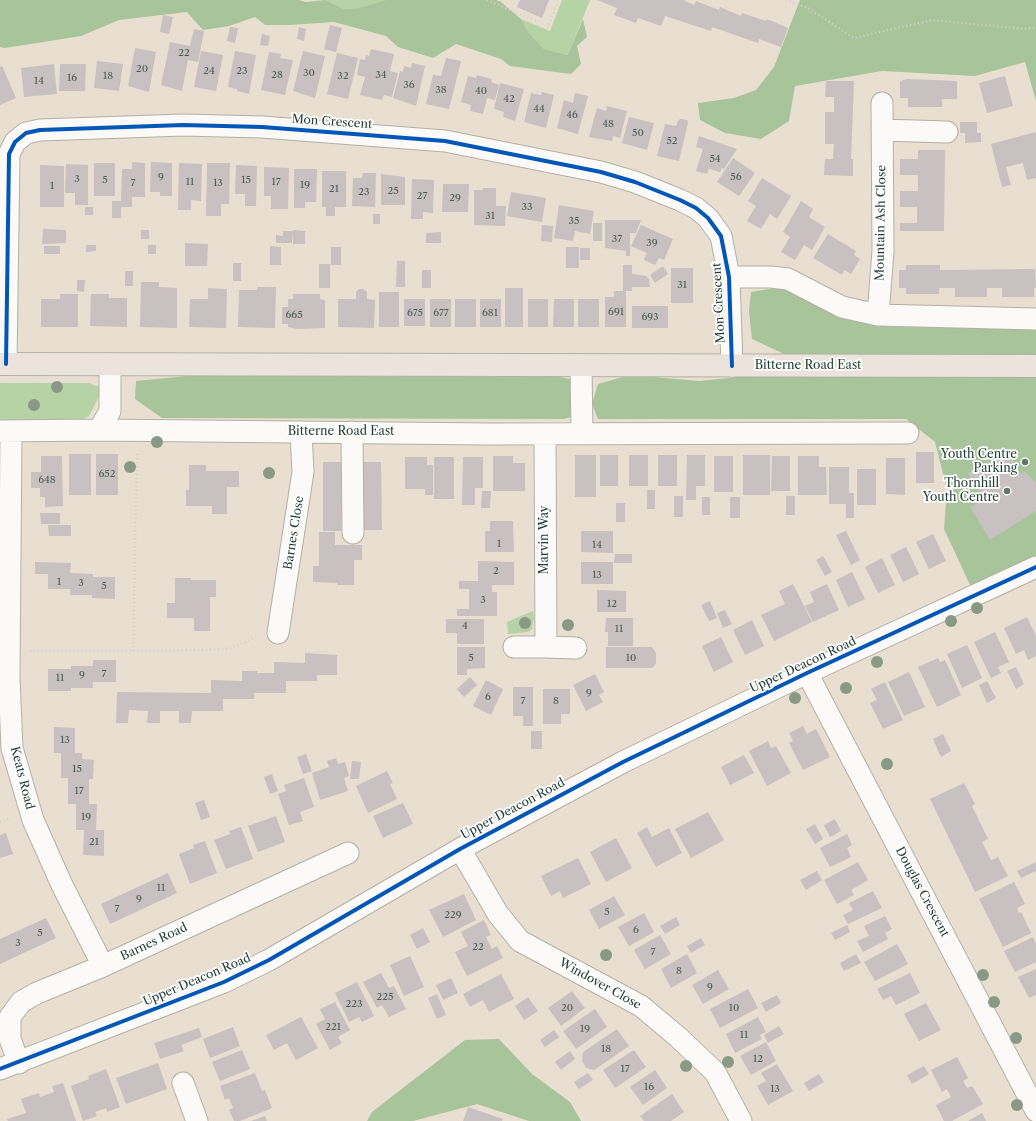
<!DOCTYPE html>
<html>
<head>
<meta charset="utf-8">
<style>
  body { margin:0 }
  canvas { display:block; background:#e8dfd0 }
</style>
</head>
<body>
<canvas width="1036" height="1121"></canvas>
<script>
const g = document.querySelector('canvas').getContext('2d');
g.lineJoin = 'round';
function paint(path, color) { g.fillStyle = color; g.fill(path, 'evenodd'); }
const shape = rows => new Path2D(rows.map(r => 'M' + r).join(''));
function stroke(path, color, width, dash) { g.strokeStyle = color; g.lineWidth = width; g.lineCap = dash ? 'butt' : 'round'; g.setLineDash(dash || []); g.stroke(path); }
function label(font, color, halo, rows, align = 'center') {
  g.font = font + ' "Libre Caslon Text",serif'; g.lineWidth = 3.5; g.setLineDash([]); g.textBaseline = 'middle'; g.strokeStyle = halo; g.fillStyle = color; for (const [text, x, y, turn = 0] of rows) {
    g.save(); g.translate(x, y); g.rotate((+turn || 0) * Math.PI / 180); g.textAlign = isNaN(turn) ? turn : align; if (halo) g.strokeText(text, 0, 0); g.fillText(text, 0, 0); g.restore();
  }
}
const green = shape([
  [325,0,387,0,359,8,344,9],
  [562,0,590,0,568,55,544,49,528,32,521,19,550,31],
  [0,383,89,383,99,387,99,396,89,416,82,420,0,420],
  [533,611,534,618,532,629,528,632,508,634,507,622]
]);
const forest = shape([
  [0,0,298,0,306,2,325,0,344,9,359,8,386,0,496,0,501,2,521,19,528,32,544,49,568,55,583,19,587,37,577,46,581,64,571,74,510,66,501,59,456,44,433,58,398,47,386,36,334,22,289,25,265,25,255,17,229,26,203,30,187,12,119,20,81,36,5,48,0,47],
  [800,0,1036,0,1036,101,1025,62,975,76,882,71,795,86,789,121,761,139,725,133,700,120,698,103,734,98,756,90,774,67],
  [781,287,840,317,890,327,1036,328,1036,557,971,587,944,529,947,489,935,442,906,419,598,419,592,404,598,384,630,375,699,381,778,373,782,353,752,339,749,311,751,292],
  [197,375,560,377,578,381,571,417,564,419,162,418,135,399,136,381],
  [499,1039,532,1074,570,1102,581,1121,529,1121,477,1104,413,1121,367,1121,372,1112,465,1040]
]);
const building = shape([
  [520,0,549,0,542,18,517,7],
  [597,0,683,0,694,5,696,1,719,10,720,7,741,16,742,13,766,21,767,19,788,28,781,47,759,39,758,43,712,27,711,31,665,16,661,26,638,18,636,23,614,15,617,8],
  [163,15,173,17,169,34,160,32],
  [330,25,342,28,336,52,324,49],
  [230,27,238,28,235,43,227,41],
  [299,27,306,29,304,41,297,39],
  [194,29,204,31,198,62,188,60,182,91,161,85,170,42,190,46],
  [262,34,270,36,268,46,260,45],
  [135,48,156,52,149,92,128,86],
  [371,49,394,54,390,71,398,73,392,97,384,95,382,100,360,95,365,77,357,75,360,59,365,60,366,55,369,56],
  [201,51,223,55,216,91,194,87],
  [235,51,256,55,249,94,237,91,237,89,228,87],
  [303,51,325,56,315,98,293,91],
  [269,52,281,54,280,58,293,60,285,95,261,90],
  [337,53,358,58,348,99,327,94],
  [446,58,461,61,449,109,426,104,433,75,441,76],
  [97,61,123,64,119,91,94,88],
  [412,63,425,66,416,106,393,98,400,71,403,72,404,66,411,68],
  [54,64,57,94,24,97,21,68],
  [60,64,86,64,85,91,59,91],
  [2,66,16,98,0,105,0,67],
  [477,75,492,79,491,82,499,85,495,100,487,98,483,114,470,111,471,105,461,102,468,76,476,78],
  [1005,76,1013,106,987,113,979,83],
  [907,79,957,81,957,99,942,99,942,107,908,107,908,98,900,98,900,81],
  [826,81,854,81,851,159,853,159,853,176,824,175,825,159,833,159,834,144,825,144,825,112,834,112,834,97,825,97],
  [500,83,524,89,515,121,503,117,504,112,494,109],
  [542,92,554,95,546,128,524,122,531,93,541,95],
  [575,93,588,96,578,134,557,128,564,100,573,103],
  [607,106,627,111,620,138,613,136,612,141,589,137,597,108,606,111],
  [629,117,654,123,647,150,622,143],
  [680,119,687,120,688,123,679,161,657,156,665,124,676,126,678,121],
  [960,122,977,122,977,133,981,133,981,142,965,143,965,133,960,133],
  [1036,132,1036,178,1027,180,1023,163,1006,167,1011,185,1002,187,991,144],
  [699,136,737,149,724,169,722,168,720,172,709,169,707,174,696,171,703,149,696,147],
  [918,150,945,150,944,231,900,231,900,223,917,223,917,207,900,207,900,191,918,191,918,175,900,175,900,159,918,159],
  [733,158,755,173,739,196,717,182],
  [132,162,145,163,145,197,132,197,132,207,121,207,121,218,112,218,112,201,121,201,122,169,132,169],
  [151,162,172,163,172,196,160,196,160,192,150,192],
  [94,163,115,163,115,196,94,196],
  [179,163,202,164,201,201,191,200,191,210,178,210],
  [207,163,230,163,229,204,221,204,221,216,206,216],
  [66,164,88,165,88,205,75,205,75,193,65,193],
  [40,165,64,166,64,207,40,207],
  [236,165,257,166,256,206,245,206,245,194,235,194],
  [264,167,289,168,288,209,271,209,271,196,264,196],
  [294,169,317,169,316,202,305,202,305,208,294,208],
  [322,171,346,171,346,207,335,207,335,216,326,216,326,207,322,207],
  [363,173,376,173,375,207,352,206,353,178,362,178],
  [381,174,405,177,405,205,381,205],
  [762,178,791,196,777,219,770,214,761,229,747,221,756,206,748,201],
  [412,179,434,180,433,213,423,212,423,219,411,219],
  [443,184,469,184,468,212,442,212],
  [483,188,496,188,496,206,506,206,505,226,474,225,474,190,483,190],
  [511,192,546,198,542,222,507,216],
  [801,201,813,209,809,217,825,227,812,250,804,245,795,260,781,252,790,237,783,232],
  [559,205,594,211,590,234,575,231,573,241,554,238],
  [85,207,93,207,93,215,85,215],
  [373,214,380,214,380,224,373,224],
  [605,220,641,220,636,233,630,233,630,256,626,256,626,251,605,248],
  [593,223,602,223,602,241,593,241],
  [542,225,553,226,552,242,541,241],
  [641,225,673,239,664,260,659,258,655,265,644,260,647,253,631,246],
  [43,229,66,230,66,243,42,244],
  [141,230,149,230,149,239,141,239],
  [293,230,305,231,305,244,293,244],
  [283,231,293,231,292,243,276,243,276,235,283,236],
  [441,232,441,243,426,243,426,233],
  [828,234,856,251,854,255,860,259,851,274,844,270,842,275,813,258],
  [185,243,208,244,207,266,185,266],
  [86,245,96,245,96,251,86,252],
  [148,245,156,245,156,254,148,254],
  [44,246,60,246,60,254,44,254],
  [270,246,281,247,281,265,270,265],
  [331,247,341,247,341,265,331,265],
  [566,247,579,247,579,268,566,268],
  [580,248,590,248,590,260,580,260],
  [397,261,405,261,405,287,396,287],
  [233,263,241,263,241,281,233,281],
  [319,264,330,264,330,288,319,288],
  [623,265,632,265,632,274,646,276,649,279,650,287,632,287,632,291,623,291],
  [906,265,940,265,940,270,1035,269,1036,288,1034,288,1034,297,1002,297,1002,288,987,288,987,297,955,297,955,288,939,288,939,294,906,294,906,288,899,288,899,270,906,270],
  [663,266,668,274,655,283,650,275],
  [671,268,693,268,693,303,671,303],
  [422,270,431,270,431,288,422,288],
  [125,271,133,271,133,286,125,286],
  [77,280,85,280,84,292,77,291],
  [141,282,159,282,159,287,177,288,177,328,140,327],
  [257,287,276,287,275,328,238,327,239,290,257,290],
  [208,288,227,289,226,328,189,327,190,299,208,299],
  [505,288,523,288,523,327,505,327],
  [359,289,363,289,367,292,367,299,375,300,374,328,338,327,338,299,356,299,356,292],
  [614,291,626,291,626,327,605,327,605,297,614,297],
  [379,292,399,292,399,327,379,327],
  [60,294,78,294,78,327,41,327,41,299,60,299],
  [91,294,109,294,109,298,127,298,127,327,90,326],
  [293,294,320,294,320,299,325,300,325,328,297,329,288,327,288,324,282,324,282,307,288,307,288,299,293,299],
  [404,299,425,299,425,326,404,326],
  [430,299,451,299,451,327,430,327],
  [455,299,476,299,476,327,455,327],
  [480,299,501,299,501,327,480,327],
  [528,299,548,299,548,327,528,327],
  [554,299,574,299,574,327,553,327],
  [578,299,599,299,599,327,578,327],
  [632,306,668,306,668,328,632,328],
  [916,452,934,452,934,483,916,483],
  [1008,452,1021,474,1024,471,1036,483,1036,511,990,540,970,507,984,499,968,473],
  [69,454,91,454,91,495,69,495],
  [96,454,118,454,118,495,96,495],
  [575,455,596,455,596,497,575,497],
  [600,455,618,455,618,486,600,486],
  [629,455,648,455,648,486,629,486],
  [658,455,677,455,677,486,658,486],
  [687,455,705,455,705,486,696,486,696,500,686,500],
  [743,455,770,455,770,495,743,495],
  [41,456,62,456,63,506,45,507,45,497,40,497,40,488,31,488,31,472,41,472],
  [493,456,513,456,513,463,525,463,525,491,493,491],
  [714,456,733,456,733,492,714,492],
  [772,456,790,456,790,491,771,491],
  [798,456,819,456,819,467,826,467,827,495,798,495],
  [405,457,427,457,427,465,433,465,433,495,425,495,425,489,405,489],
  [434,457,454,457,454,499,434,499],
  [463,457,483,457,483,488,475,488,475,505,462,505],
  [886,458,905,458,905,495,886,494],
  [323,462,341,462,341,531,323,531],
  [363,462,381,462,382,530,363,530],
  [189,465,206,465,206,471,239,471,239,487,227,487,227,514,212,514,212,506,186,506,186,490,189,490],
  [829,467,849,467,849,493,854,493,854,518,846,518,846,504,829,504],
  [857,469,876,469,876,505,857,505],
  [647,490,655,490,655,509,647,509],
  [482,491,491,491,490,508,481,508],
  [674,496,683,496,683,517,674,517],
  [786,496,795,496,795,515,786,515],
  [702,497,710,497,710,515,702,515],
  [730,497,740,497,740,518,730,518],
  [616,503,625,503,625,522,616,522],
  [40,513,60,513,60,524,41,524],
  [490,521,513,521,514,552,485,552,485,531,490,531],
  [48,525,71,525,71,536,49,536],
  [581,531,613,531,613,553,581,552],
  [846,531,860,560,851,565,836,535],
  [319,532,335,532,335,545,362,545,362,560,354,560,354,585,337,585,337,583,313,582,313,566,319,566],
  [933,534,946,561,929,569,916,542],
  [906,547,919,574,903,582,890,555],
  [615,554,632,554,632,563,614,563],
  [823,556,832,572,825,576,816,560],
  [882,558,895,585,878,593,865,567],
  [478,561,514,562,514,585,492,585,492,592,497,592,497,616,457,616,457,609,469,609,469,589,459,589,459,581,478,581],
  [35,562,71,563,70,573,93,574,93,577,115,577,115,599,92,598,92,595,70,595,70,589,48,589,48,574,35,574],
  [581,562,613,562,613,584,581,584],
  [852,572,865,599,848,607,836,580],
  [175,578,191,578,191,580,216,580,216,597,210,597,210,631,194,631,194,618,167,618,167,603,175,603],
  [793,584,812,622,774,641,761,615,785,604,779,591],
  [827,584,839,610,813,622,805,606,814,602,810,592],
  [597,590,626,591,626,612,597,612],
  [710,601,717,618,709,621,701,605],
  [725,610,732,624,723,628,717,613],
  [1027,617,1036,636,1036,656,1028,660,1024,650,1016,654,1004,628],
  [606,618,633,618,633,646,608,646,608,632,605,632],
  [446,619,484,619,484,644,457,644,457,633,446,633],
  [752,620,764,646,745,655,733,630],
  [995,632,1009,662,998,667,1001,673,991,678,974,642],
  [721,637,733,662,714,672,702,646],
  [967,645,982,678,962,688,947,654],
  [457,647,485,647,485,668,467,669,467,675,457,675],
  [606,647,652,647,656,653,656,664,652,668,606,668],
  [305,653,337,655,337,675,317,675,317,681,286,681,286,693,254,693,254,699,223,699,223,711,192,711,191,723,179,723,179,711,160,711,160,723,147,723,148,711,129,710,128,723,116,723,117,692,211,693,211,680,242,681,242,671,257,671,257,673,274,673,274,662,305,663],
  [938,658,940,662,945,660,961,695,937,707,918,667],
  [93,660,116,660,116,682,93,682,93,688,71,688,71,691,48,691,48,669,71,669,71,666,93,666],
  [1016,667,1024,684,1016,689,1007,671],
  [909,672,925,707,904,716,888,682],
  [595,674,604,692,599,695,603,702,586,711,573,685],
  [470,677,477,685,464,697,457,689],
  [486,680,503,689,491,715,473,706],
  [987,681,996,698,987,703,979,685],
  [885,682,903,720,883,729,870,703,877,700,871,689],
  [513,687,533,687,533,726,523,726,523,716,513,716],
  [543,689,570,689,570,714,561,714,561,724,543,724],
  [803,726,807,734,816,729,830,757,803,770,789,743,793,741,789,733],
  [54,727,75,728,75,753,82,753,82,759,94,760,93,779,89,779,89,804,97,804,96,830,104,830,104,856,83,855,84,830,76,830,76,804,68,804,68,778,61,778,61,753,54,753],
  [531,731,542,731,542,749,531,749],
  [943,734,951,751,941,757,933,739],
  [768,741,771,748,776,746,791,773,767,786,749,751],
  [306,754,312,771,303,774,297,757],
  [744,755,754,773,730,785,721,767],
  [336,758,338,764,345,762,349,776,344,778,348,791,320,800,312,773,329,767,327,761],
  [352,761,361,762,359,779,350,779],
  [387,771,393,783,390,784,397,799,368,813,356,786],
  [272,774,278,791,270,794,264,777],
  [304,778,314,807,300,812,303,821,289,825,278,794,286,791,284,785],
  [964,783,975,804,972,806,988,839,982,842,991,860,998,857,1008,876,975,892,930,799],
  [204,800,210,817,201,820,195,803],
  [403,803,413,824,383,838,373,816],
  [708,812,724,840,691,858,675,829],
  [276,816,285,842,258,852,248,826],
  [835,819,841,831,830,837,824,825],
  [815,824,823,839,815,844,806,829],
  [241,827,253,859,226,869,214,840,230,834,229,831],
  [647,827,652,837,669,828,682,853,656,867,637,833],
  [6,833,13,854,0,858,0,835],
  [847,834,852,845,847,848,851,857,830,867,820,848],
  [616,838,632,868,606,882,590,852],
  [205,841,217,873,190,884,179,854,194,848,193,845],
  [578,858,591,884,563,898,560,891,551,896,541,876],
  [858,862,868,880,851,890,854,895,837,904,824,880],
  [1036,862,1036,871,1021,878,1017,871],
  [817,871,822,880,806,890,800,880],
  [168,873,177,893,110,924,101,904],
  [1014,882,1025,904,1017,908,1019,913,1021,912,1031,933,1003,947,979,899],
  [873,891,882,908,848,924,843,915,853,910,849,903],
  [464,894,476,920,443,937,429,910],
  [614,896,625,915,599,929,589,910],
  [644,913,654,932,629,946,618,927],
  [885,916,892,929,885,933,888,939,863,952,857,941,869,936,864,926],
  [676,917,680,925,665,934,660,926],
  [46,918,56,938,0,964,0,939],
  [484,920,491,935,486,937,492,949,497,946,503,958,467,976,455,952,468,946,461,932],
  [847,925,850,932,835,940,831,933],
  [423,928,430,942,417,949,410,935],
  [660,935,671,954,645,969,634,950],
  [1033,937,1036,944,1036,962,1015,972,1004,951],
  [701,938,705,945,691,953,687,946],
  [897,944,908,964,875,981,864,962],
  [687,954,697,973,671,988,661,969],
  [856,954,861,963,844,971,840,963],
  [410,956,424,987,404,996,390,965],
  [1036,969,1036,995,1029,998,1018,977],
  [718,970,729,989,703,1004,692,985],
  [381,973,389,988,394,986,406,1009,389,1017,382,1005,377,1008,363,982],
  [910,973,920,993,896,1005,891,996,883,1000,877,989],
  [501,974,514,999,489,1012,483,1000,470,1007,463,994],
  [451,978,458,993,443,1000,436,985],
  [357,982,374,1016,362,1022,359,1017,349,1022,335,993],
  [748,989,758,1008,720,1028,710,1009],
  [572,991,585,1008,561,1026,548,1008],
  [437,994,446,1015,437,1019,428,998],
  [777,995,781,1003,766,1012,761,1003],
  [528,997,538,1011,524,1020,515,1006],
  [335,1002,350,1030,338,1037,342,1043,330,1050,316,1024,325,1019,320,1009],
  [926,1003,941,1030,919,1041,904,1014],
  [595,1009,607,1027,576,1049,563,1031],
  [301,1017,318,1048,296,1060,287,1043,274,1050,266,1035],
  [758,1017,766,1032,760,1035,762,1039,735,1053,726,1034],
  [779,1026,784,1034,768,1043,764,1035],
  [233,1027,240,1046,210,1058,203,1039],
  [199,1028,202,1037,181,1045,184,1051,160,1059,154,1043],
  [617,1029,629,1046,594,1070,586,1068,582,1061,583,1052],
  [554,1030,559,1037,545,1047,540,1040],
  [766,1042,776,1061,751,1075,740,1056],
  [242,1050,250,1069,220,1081,212,1062],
  [634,1050,646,1067,615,1088,603,1070],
  [570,1051,575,1059,561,1070,555,1062],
  [957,1057,968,1078,963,1081,967,1088,972,1086,983,1104,952,1121,944,1121,936,1105,951,1097,947,1089,942,1092,931,1070],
  [158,1063,167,1089,126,1104,116,1078],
  [777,1064,793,1091,768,1105,757,1086,766,1081,761,1073],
  [924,1066,929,1074,912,1084,907,1075],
  [106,1069,120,1107,107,1112,106,1108,95,1112,97,1116,83,1121,71,1086,89,1079,88,1076],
  [655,1070,667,1088,643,1105,630,1087],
  [255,1073,262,1091,265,1090,272,1108,240,1121,234,1121,229,1110,233,1108,229,1098,225,1100,220,1086],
  [588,1073,593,1080,579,1089,574,1082],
  [819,1074,824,1082,809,1091,804,1083],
  [63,1083,76,1121,8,1121,7,1119,26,1113,21,1099,39,1093,40,1097,54,1092,52,1086],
  [672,1094,684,1112,671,1121,644,1121,640,1116],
  [468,1107,503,1119,502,1121,463,1121],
  [982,1113,986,1121,968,1121],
  [265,1116,267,1121,251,1121]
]);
const path = shape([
  [487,0,548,26,559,0],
  [786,0,808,8,854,38,932,20,1024,29,1036,28],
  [321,1,322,0],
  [30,651,159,651,228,649,248,641,258,635],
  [133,651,137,452],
  [0,822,11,818]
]);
const minor = shape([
  [882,130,947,132],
  [729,277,771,277,788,279,842,307,878,315,1036,319],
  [878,315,883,251,882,103],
  [6,364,9,154,15,142,26,133,40,130,183,125,262,127,445,141,601,172,635,182,680,200,696,208,708,218,721,236,729,277,732,366],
  [581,365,582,433],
  [99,430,488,434,908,433],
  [0,431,99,430,110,411,110,364],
  [11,431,9,679,12,748,33,820,62,885,103,966],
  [352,432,353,533],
  [278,633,303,472,301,432],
  [514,647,546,647,545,434],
  [546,647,576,648],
  [807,673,1036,1111],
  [460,849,498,914,520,941,641,1006,678,1037,715,1072,741,1121],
  [19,1063,10,1039,10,1017,21,1002,37,993,103,966,348,853],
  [0,1069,224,982,269,960,460,849,623,762,807,673,1036,567],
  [183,1083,197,1121]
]);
const major = shape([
  [0,364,1036,366]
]);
const cycleway = shape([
  [6,364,9,154,15,142,26,133,40,130,183,125,262,127,445,141,601,172,635,182,680,200,696,208,708,218,721,236,729,277,732,366],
  [0,1069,224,982,269,960,460,849,623,762,807,673,1036,567]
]);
const trees = [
  [57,387],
  [34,405],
  [157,442],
  [130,467],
  [269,473],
  [977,608],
  [951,621],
  [525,623],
  [568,625],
  [877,662],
  [846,688],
  [795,698],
  [887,764],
  [606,955],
  [983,975],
  [994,1002],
  [1016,1038],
  [728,1062],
  [686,1066],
  [1017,1105]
];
const markers = [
  [1025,462,4,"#65766b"],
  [1007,491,4,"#65766b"]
];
const numberNames = [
  ["22",184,53],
  ["20",142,69],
  ["24",209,71],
  ["23",242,71],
  ["30",309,73],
  ["28",277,75],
  ["34",381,75],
  ["18",108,76],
  ["32",343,76],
  ["16",72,78],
  ["14",39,81],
  ["36",409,85],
  ["38",441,90],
  ["40",481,91],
  ["42",509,99],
  ["44",539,109],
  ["46",572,115],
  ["48",608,124],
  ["50",638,133],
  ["52",672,141],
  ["54",715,159],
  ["9",161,177],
  ["56",736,177],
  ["3",77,179],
  ["5",105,180],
  ["15",246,180],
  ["11",190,182],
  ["17",276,182],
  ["7",133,183],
  ["13",218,183],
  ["19",305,185],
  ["1",52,186],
  ["21",334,189],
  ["25",393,191],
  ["23",364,192],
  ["27",422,196],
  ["29",455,198],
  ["33",527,207],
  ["31",490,216],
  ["35",574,221],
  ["37",617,239],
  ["39",652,243],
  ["31",682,285],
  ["691",616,312],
  ["675",415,313],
  ["677",441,313],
  ["681",490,313],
  ["665",294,315],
  ["693",650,317],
  ["652",107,474],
  ["648",47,480],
  ["1",499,544],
  ["14",597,545],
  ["2",496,571],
  ["13",597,575],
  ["1",59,582],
  ["3",81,583],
  ["5",104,586],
  ["3",483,600],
  ["12",612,604],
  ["4",465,626],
  ["11",619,629],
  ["5",471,658],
  ["10",631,658],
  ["7",104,674],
  ["9",82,675],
  ["11",60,678],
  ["9",589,693],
  ["6",488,697],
  ["7",523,701],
  ["8",556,701],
  ["13",65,740],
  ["15",77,769],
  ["17",79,791],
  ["19",86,817],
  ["21",94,842],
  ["11",161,888],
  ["9",139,899],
  ["7",117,909],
  ["5",607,912],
  ["229",453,915],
  ["6",636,930],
  ["5",40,933],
  ["3",18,943],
  ["22",478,947],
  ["7",653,952],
  ["8",679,971],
  ["9",710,987],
  ["225",385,997],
  ["223",354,1004],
  ["20",567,1008],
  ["10",734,1008],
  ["221",333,1027],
  ["19",585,1029],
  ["11",744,1035],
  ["18",606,1049],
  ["12",758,1059],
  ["17",625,1069],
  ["16",649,1087],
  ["13",775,1089]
];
const streetNames = [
  ["Mon Crescent",332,122,4],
  ["Mountain Ash Close",881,223,-89],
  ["Mon Crescent",719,303,-93],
  ["Bitterne Road East",808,366],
  ["Bitterne Road East",341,432],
  ["Barnes Close",294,533,-81],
  ["Marvin Way",545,540,-90],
  ["Upper Deacon Road",803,665,-25],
  ["Keats Road",22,778,76],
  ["Upper Deacon Road",513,809,-28],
  ["Douglas Crescent",922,892,62],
  ["Barnes Road",154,942,-25],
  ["Upper Deacon Road",197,980,-23],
  ["Windover Close",600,984,29]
];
const poiNames = [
  ["Youth Centre",1017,455],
  ["Parking",1017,469],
  ["Thornhill",999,484],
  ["Youth Centre",999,498]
];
paint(green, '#b5d3a4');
paint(forest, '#a7c49a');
paint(building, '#c9c0c1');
stroke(minor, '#b3b0a5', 23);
stroke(major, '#b3b0a5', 24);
stroke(path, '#d3d2cd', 2.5, [1, 3]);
stroke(minor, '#fcfaf8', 21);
stroke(major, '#ece4dc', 22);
stroke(cycleway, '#0057b8', 4);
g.fillStyle = '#889985';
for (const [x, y] of trees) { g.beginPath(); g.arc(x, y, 6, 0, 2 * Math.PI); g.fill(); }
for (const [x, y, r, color] of markers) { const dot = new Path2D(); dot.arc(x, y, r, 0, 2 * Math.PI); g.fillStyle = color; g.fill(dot); stroke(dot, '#fff', 1.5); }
label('10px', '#4a5e57', null, numberNames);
label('12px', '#1f3d34', '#fff', streetNames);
label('12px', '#1f3d34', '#fff', poiNames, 'right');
</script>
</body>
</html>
